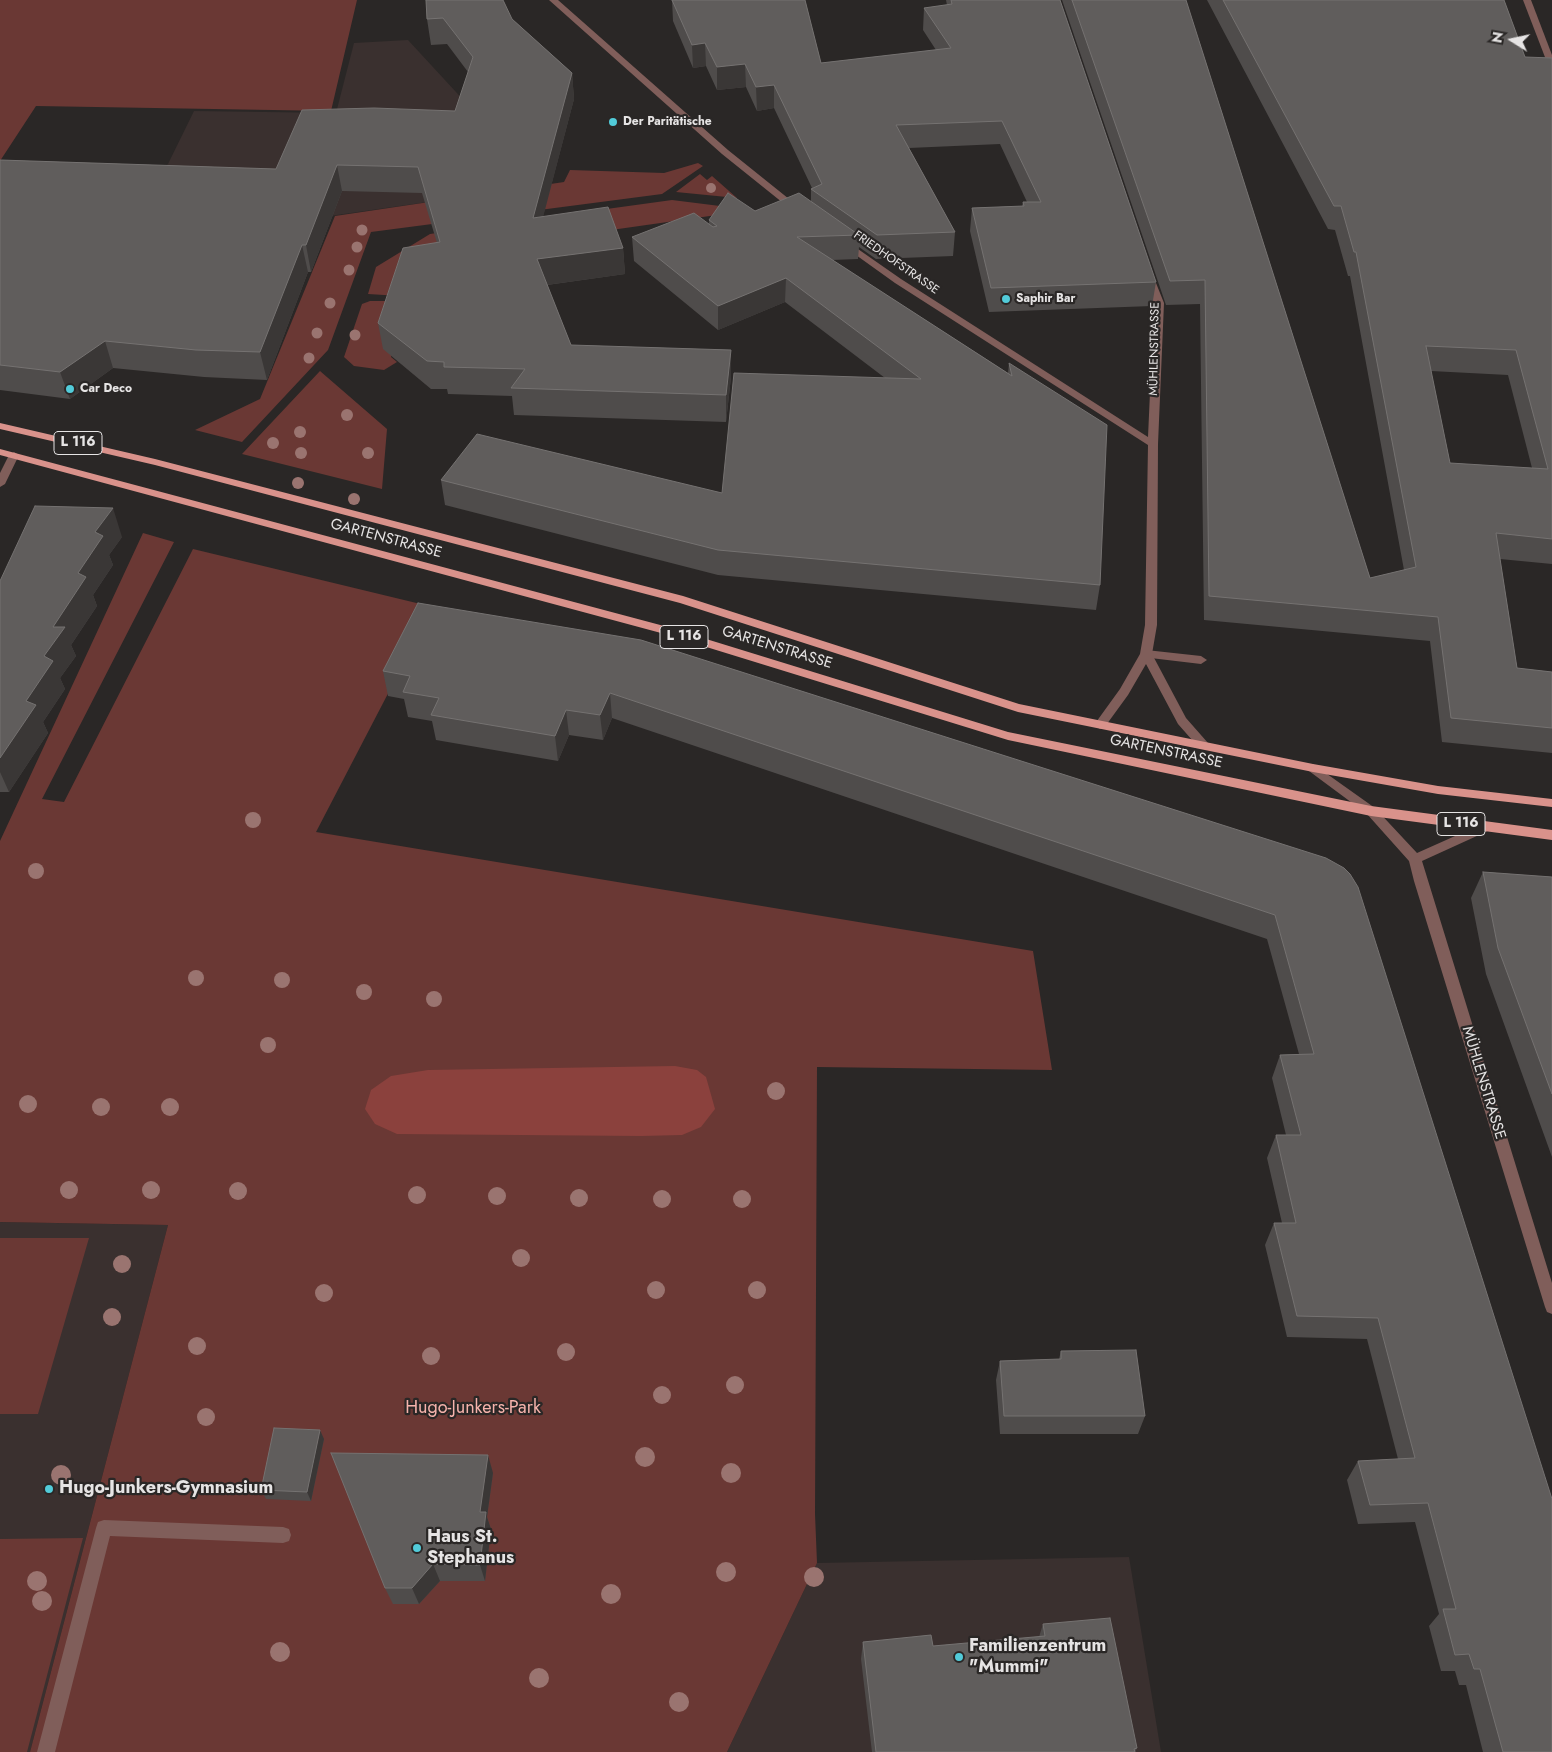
<!DOCTYPE html>
<html>
<head>
<meta charset="utf-8">
<style>
  body { margin:0 }
  #map { position:relative; width:1552px; height:1752px; overflow:hidden; background:#2a2726; font-family:Jost,sans-serif }
  canvas { display:block }
  .north { position:absolute; left:1487px; top:15px; width:50px; height:50px; -webkit-text-stroke:4px #2a2726; paint-order:stroke; rotate:280deg; font-size:14px; font-weight:700; line-height:20px; text-align:center; color:#e6e4e4 }
  .north::after { content:''; display:block; margin:auto; width:18px; height:22px; background:#e6e4e4; clip-path:polygon(50% 0,100% 100%,50% 72%,0 100%) }
</style>
</head>
<body>
<div id="map">
<canvas width="1552" height="1752"></canvas>
<div class="north">N</div>
</div>
<script>
const g = document.querySelector('canvas').getContext('2d');
g.lineJoin = 'round';
function paint(path, color) { g.fillStyle = color; g.fill(path, 'evenodd'); }
const shape = rows => new Path2D(rows.map(r => 'M' + r).join(''));
function stroke(path, color, width, dash) { g.strokeStyle = color; g.lineWidth = width; g.lineCap = dash ? 'butt' : 'round'; g.setLineDash(dash || []); g.stroke(path); }
function label(font, color, halo, rows, align = 'center') {
  g.font = font + ' Jost,sans-serif'; g.lineWidth = 4.5; g.setLineDash([]); g.textBaseline = 'middle'; g.strokeStyle = halo; g.fillStyle = color; for (const [text, x, y, turn = 0] of rows) {
    g.save(); g.translate(x, y); g.rotate((+turn || 0) * Math.PI / 180); g.textAlign = isNaN(turn) ? turn : align; if (halo) g.strokeText(text, 0, 0); g.fillText(text, 0, 0); g.restore();
  }
}
const built = shape([
  [408,40,468,105,449,199,330,216,143,190,168,164,194,111,336,113,354,43],
  [0,1222,168,1225,30,1752,0,1752],
  [1129,1557,1161,1752,727,1752,817,1563]
]);
const green = shape([
  [0,0,357,0,331,111,36,106,0,161],
  [698,163,703,166,662,194,371,232,328,350,242,442,195,430,260,399,335,216,564,182,570,170,664,173],
  [700,174,707,180,712,176,737,198,676,192],
  [672,200,752,210,562,237,563,215],
  [472,228,400,296,368,294,376,267,430,234],
  [370,301,397,301,397,338,391,357,397,362,384,370,354,366,344,357,362,304],
  [320,371,387,429,382,489,242,454],
  [143,533,174,542,42,799,64,802,193,549,433,607,316,832,1033,951,1052,1070,817,1067,815,1514,817,1563,727,1752,30,1752,168,1225,0,1222,0,841],
  [0,1238,89,1238,38,1414,0,1414],
  [83,1538,27,1752,0,1752,0,1539]
]);
const forest = shape([
  [675,1066,697,1070,706,1077,715,1109,701,1127,682,1135,641,1136,397,1134,375,1124,365,1109,371,1090,391,1076,428,1070]
]);
const service = shape([
  [14,452,19,455,5,484,0,487,0,473,9,455,14,452],
  [1146,650,1201,656,1207,660,1201,664,1142,657,1140,654,1146,650],
  [104,1520,283,1527,289,1529,291,1535,289,1541,283,1543,110,1536,55,1752,37,1752,96,1528,98,1522,104,1520]
]);
const minor = shape([
  [549,0,558,0,728,150,799,207,799,211,793,211,722,154,549,0],
  [845,240,901,279,1148,437,1154,303,1144,275,1146,273,1152,273,1164,303,1158,444,1157,625,1152,654,1186,718,1208,743,1210,746,1208,749,1200,749,1178,724,1146,664,1128,695,1104,728,1100,729,1094,725,1120,689,1140,654,1145,625,1148,445,895,283,842,245,841,243,845,240],
  [1313,764,1375,808,1417,853,1482,824,1486,822,1490,824,1492,827,1490,830,1422,861,1552,1283,1552,1314,1547,1312,1545,1307,1414,881,1409,861,1367,814,1309,771,1307,768,1309,765,1313,764]
]);
const tertiary = shape([
  [1523,0,1531,0,1552,55,1552,67,1548,65,1523,0]
]);
const primary = shape([
  [0,423,155,459,683,596,1019,704,1313,764,1438,786,1552,799,1552,807,1438,794,1313,772,1018,712,680,603,155,465,0,429,0,423],
  [0,449,664,626,1008,732,1371,806,1552,830,1552,840,1371,816,1008,740,661,633,0,455,0,449]
]);
const trees = [
  [711,188,5],
  [362,230,5.5],
  [357,247,5.5],
  [349,270,5.5],
  [330,303,5.5],
  [317,333,5.5],
  [355,335,5.5],
  [309,358,5.5],
  [347,415,6],
  [300,432,6],
  [273,443,6],
  [301,453,6],
  [368,453,6],
  [298,483,6],
  [354,499,6],
  [253,820,8],
  [36,871,8],
  [196,978,8],
  [282,980,8],
  [364,992,8],
  [434,999,8],
  [268,1045,8],
  [776,1091,9],
  [28,1104,9],
  [101,1107,9],
  [170,1107,9],
  [69,1190,9],
  [151,1190,9],
  [238,1191,9],
  [417,1195,9],
  [497,1196,9],
  [579,1198,9],
  [662,1199,9],
  [742,1199,9],
  [521,1258,9],
  [122,1264,9],
  [656,1290,9],
  [757,1290,9],
  [324,1293,9],
  [112,1317,9],
  [197,1346,9],
  [566,1352,9],
  [431,1356,9],
  [735,1385,9],
  [662,1395,9],
  [206,1417,9],
  [645,1457,10],
  [731,1473,10],
  [61,1475,10],
  [726,1572,10],
  [814,1577,10],
  [37,1581,10],
  [611,1594,10],
  [42,1601,10],
  [280,1652,10],
  [539,1678,10],
  [679,1702,10]
];
const wall = shape([
  [426,0,512,19,572,73,574,99,543,216,623,248,625,274,547,285,571,345,731,350,731,377,726,422,514,415,512,396,448,394,447,389,431,389,383,349,378,323,437,243,422,193,342,191,311,272,308,272,267,380,204,377,113,368,70,399,0,390,0,160,276,169,455,111,468,72,447,44,431,45,427,19],
  [672,0,805,0,821,63,936,50,923,30,924,8,947,5,946,0,1060,0,1156,282,1152,306,989,312,970,231,972,208,1022,206,1023,202,1027,202,1000,144,909,148,955,232,953,256,876,259,859,247,858,259,832,260,1008,373,1009,363,1100,585,1096,610,718,575,445,505,441,480,722,493,885,378,785,302,718,330,634,261,632,237,709,225,709,220,755,211,811,201,811,189,812,188,774,108,757,111,746,87,717,90,706,66,693,68,673,21],
  [1062,0,1186,0,1370,578,1404,570,1350,276,1348,276,1335,230,1328,229,1207,0,1504,0,1525,57,1552,58,1552,564,1500,559,1517,668,1552,672,1552,753,1442,742,1430,641,1204,620,1200,304,1166,305],
  [1431,371,1508,375,1532,468,1450,463],
  [122,537,109,555,113,565,93,595,97,606,71,645,76,656,60,678,65,689,43,722,48,733,9,792,0,792,0,581],
  [418,603,1326,858,1552,1752,1483,1752,1466,1685,1459,1685,1455,1671,1441,1671,1429,1626,1439,1614,1415,1522,1358,1524,1347,1480,1358,1461,1398,1459,1367,1339,1287,1337,1265,1245,1274,1223,1282,1223,1267,1158,1276,1135,1286,1135,1272,1078,1280,1055,1299,1054,1267,939,612,718,603,740,569,735,558,761,436,740,432,721,408,717,404,699,388,696,383,671],
  [1483,872,1552,877,1552,1157,1486,974,1471,898],
  [1061,1351,1145,1416,1138,1434,1000,1434,996,1380,1000,1361,1059,1359],
  [324,1439,311,1501,266,1499,261,1490],
  [493,1473,487,1517,491,1529,485,1581,440,1581,419,1604,393,1604,385,1588],
  [1043,1624,1137,1748,1135,1752,872,1752,861,1659,863,1642,933,1646,1039,1637]
]);
const shadedWall = shape([
  [705,43,706,66,693,68,692,45],
  [745,64,746,87,717,90,717,67],
  [572,73,574,99,536,244,533,218],
  [774,85,774,108,757,111,756,87],
  [337,165,342,191,311,272,306,245],
  [302,245,308,272,267,380,260,352],
  [623,248,625,274,539,286,537,259],
  [786,278,785,302,718,330,718,306],
  [105,341,113,368,70,399,60,372],
  [731,350,731,377,726,422,726,395],
  [113,508,122,537,109,555,113,565,93,595,97,606,71,645,76,656,60,678,65,689,43,722,48,733,9,792,0,772,0,758,26,701,44,656,53,627,78,573,95,532],
  [610,693,612,718,603,740,600,715],
  [566,710,569,735,558,761,555,736],
  [320,1430,324,1439,311,1501,307,1492],
  [488,1455,493,1473,487,1517,491,1529,485,1581,480,1565,480,1512],
  [433,1564,440,1581,419,1604,412,1588]
]);
const building = shape([
  [426,0,503,0,512,19,572,73,533,218,608,207,623,248,537,259,571,345,731,350,726,395,511,388,525,369,444,367,444,362,427,361,378,323,403,248,440,242,418,167,337,165,306,245,302,245,260,352,196,350,105,341,60,372,0,365,0,160,276,169,302,110,374,108,455,111,473,57,443,18,427,19,426,0],
  [672,0,805,0,821,63,951,48,924,8,952,4,951,0,1060,0,1156,282,991,288,972,208,1024,206,1023,202,1041,202,1002,121,896,125,955,232,877,235,811,189,822,184,774,85,756,87,745,64,717,67,705,43,692,45,672,0],
  [1072,0,1186,0,1370,578,1416,567,1356,252,1354,252,1341,206,1334,206,1223,0,1504,0,1525,57,1552,58,1552,539,1496,533,1517,668,1552,672,1552,728,1451,718,1438,617,1209,596,1205,280,1170,281,1072,0],
  [1426,346,1516,350,1548,469,1450,463,1426,346],
  [728,193,755,211,799,193,859,235,797,237,1012,376,1009,363,1107,425,1100,585,718,550,441,480,477,434,722,493,734,373,921,379,786,278,718,306,632,237,694,213,713,227,717,226,709,220,728,193],
  [35,506,113,508,95,532,103,536,78,573,86,577,53,627,65,627,44,656,53,661,26,701,36,705,0,758,0,581,35,506],
  [418,603,641,640,1326,858,1344,868,1350,874,1358,887,1552,1499,1552,1752,1503,1752,1480,1669,1474,1669,1469,1654,1455,1655,1443,1609,1456,1609,1428,1503,1370,1505,1358,1461,1415,1458,1378,1318,1297,1316,1274,1223,1296,1223,1276,1135,1301,1135,1280,1055,1314,1054,1275,915,610,693,600,715,566,710,555,736,431,715,439,698,403,692,410,676,383,671,418,603],
  [1483,872,1552,877,1552,1094,1498,948,1483,872],
  [1136,1350,1145,1416,1004,1416,1000,1361,1061,1359,1061,1351,1136,1350],
  [274,1428,320,1430,307,1492,261,1490,274,1428],
  [331,1453,488,1455,480,1512,486,1512,480,1565,433,1564,412,1588,385,1588,331,1453],
  [1110,1618,1137,1748,1134,1749,1135,1752,876,1752,863,1642,931,1635,933,1646,1045,1636,1043,1624,1110,1618]
]);
const markers = [
  [613,122,5,"#52cbd9"],
  [1006,299,5,"#52cbd9"],
  [70,389,5,"#52cbd9"],
  [49,1489,5,"#52cbd9"],
  [417,1548,5,"#52cbd9"],
  [959,1657,5,"#52cbd9"]
];
const farPoinames = [
  ["Der Paritätische",623,122],
  ["Saphir Bar",1016,299],
  ["Car Deco",80,389]
];
const farStreetnames = [
  ["FRIEDHOFSTRASSE",896,263,35],
  ["MÜHLENSTRASSE",1155,349,-89]
];
const shields = [
  [78,443,48],
  [684,637,48],
  [1461,824,48]
];
const shieldNames = [
  ["L 116",78,443],
  ["L 116",684,637],
  ["L 116",1461,824]
];
const streetNames = [
  ["GARTENSTRASSE",386,539,15],
  ["GARTENSTRASSE",777,648,17],
  ["GARTENSTRASSE",1166,752,12],
  ["MÜHLENSTRASSE",1483,1083,73]
];
const nearParknames = [
  ["Hugo-Junkers-Park",473,1409]
];
const nearPoinames = [
  ["Hugo-Junkers-Gymnasium",59,1489],
  ["Haus St.",427,1538],
  ["Stephanus",427,1559],
  ["Familienzentrum",969,1647],
  ["\"Mummi\"",969,1668]
];
paint(built, '#3a302f');
paint(green, '#6a3834');
paint(forest, '#8b413d');
paint(service, '#805e5a');
paint(minor, '#805e5a');
paint(tertiary, '#805e5a');
paint(primary, '#d9928b');
g.fillStyle = '#9a7470';
for (const [x, y, r] of trees) { g.beginPath(); g.arc(x, y, r, 0, 2 * Math.PI); g.fill(); }
paint(wall, '#4f4c4b');
paint(shadedWall, '#3a3736');
paint(building, '#605d5c');
stroke(building, '#757271', 1);
for (const [x, y, r, color] of markers) { const dot = new Path2D(); dot.arc(x, y, r, 0, 2 * Math.PI); g.fillStyle = color; g.fill(dot); stroke(dot, '#2a2726', 2); }
label('bold 12px', '#e6e4e4', '#2a2726', farPoinames, 'left');
label('12px', '#e6e4e4', '#2a2726', farStreetnames);
for (const [x, y, w] of shields) { const box = new Path2D(); box.roundRect(x - w / 2, y - 11.5, w, 23, 4); g.fillStyle = '#2a2726'; g.fill(box); stroke(box, '#e6e4e4', 1); }
label('bold 14px', '#e6e4e4', null, shieldNames);
label('15px', '#e6e4e4', '#2a2726', streetNames);
label('18px', '#f6b3ac', '#2a2726', nearParknames);
label('bold 18px', '#e6e4e4', '#2a2726', nearPoinames, 'left');
</script>
</body>
</html>
